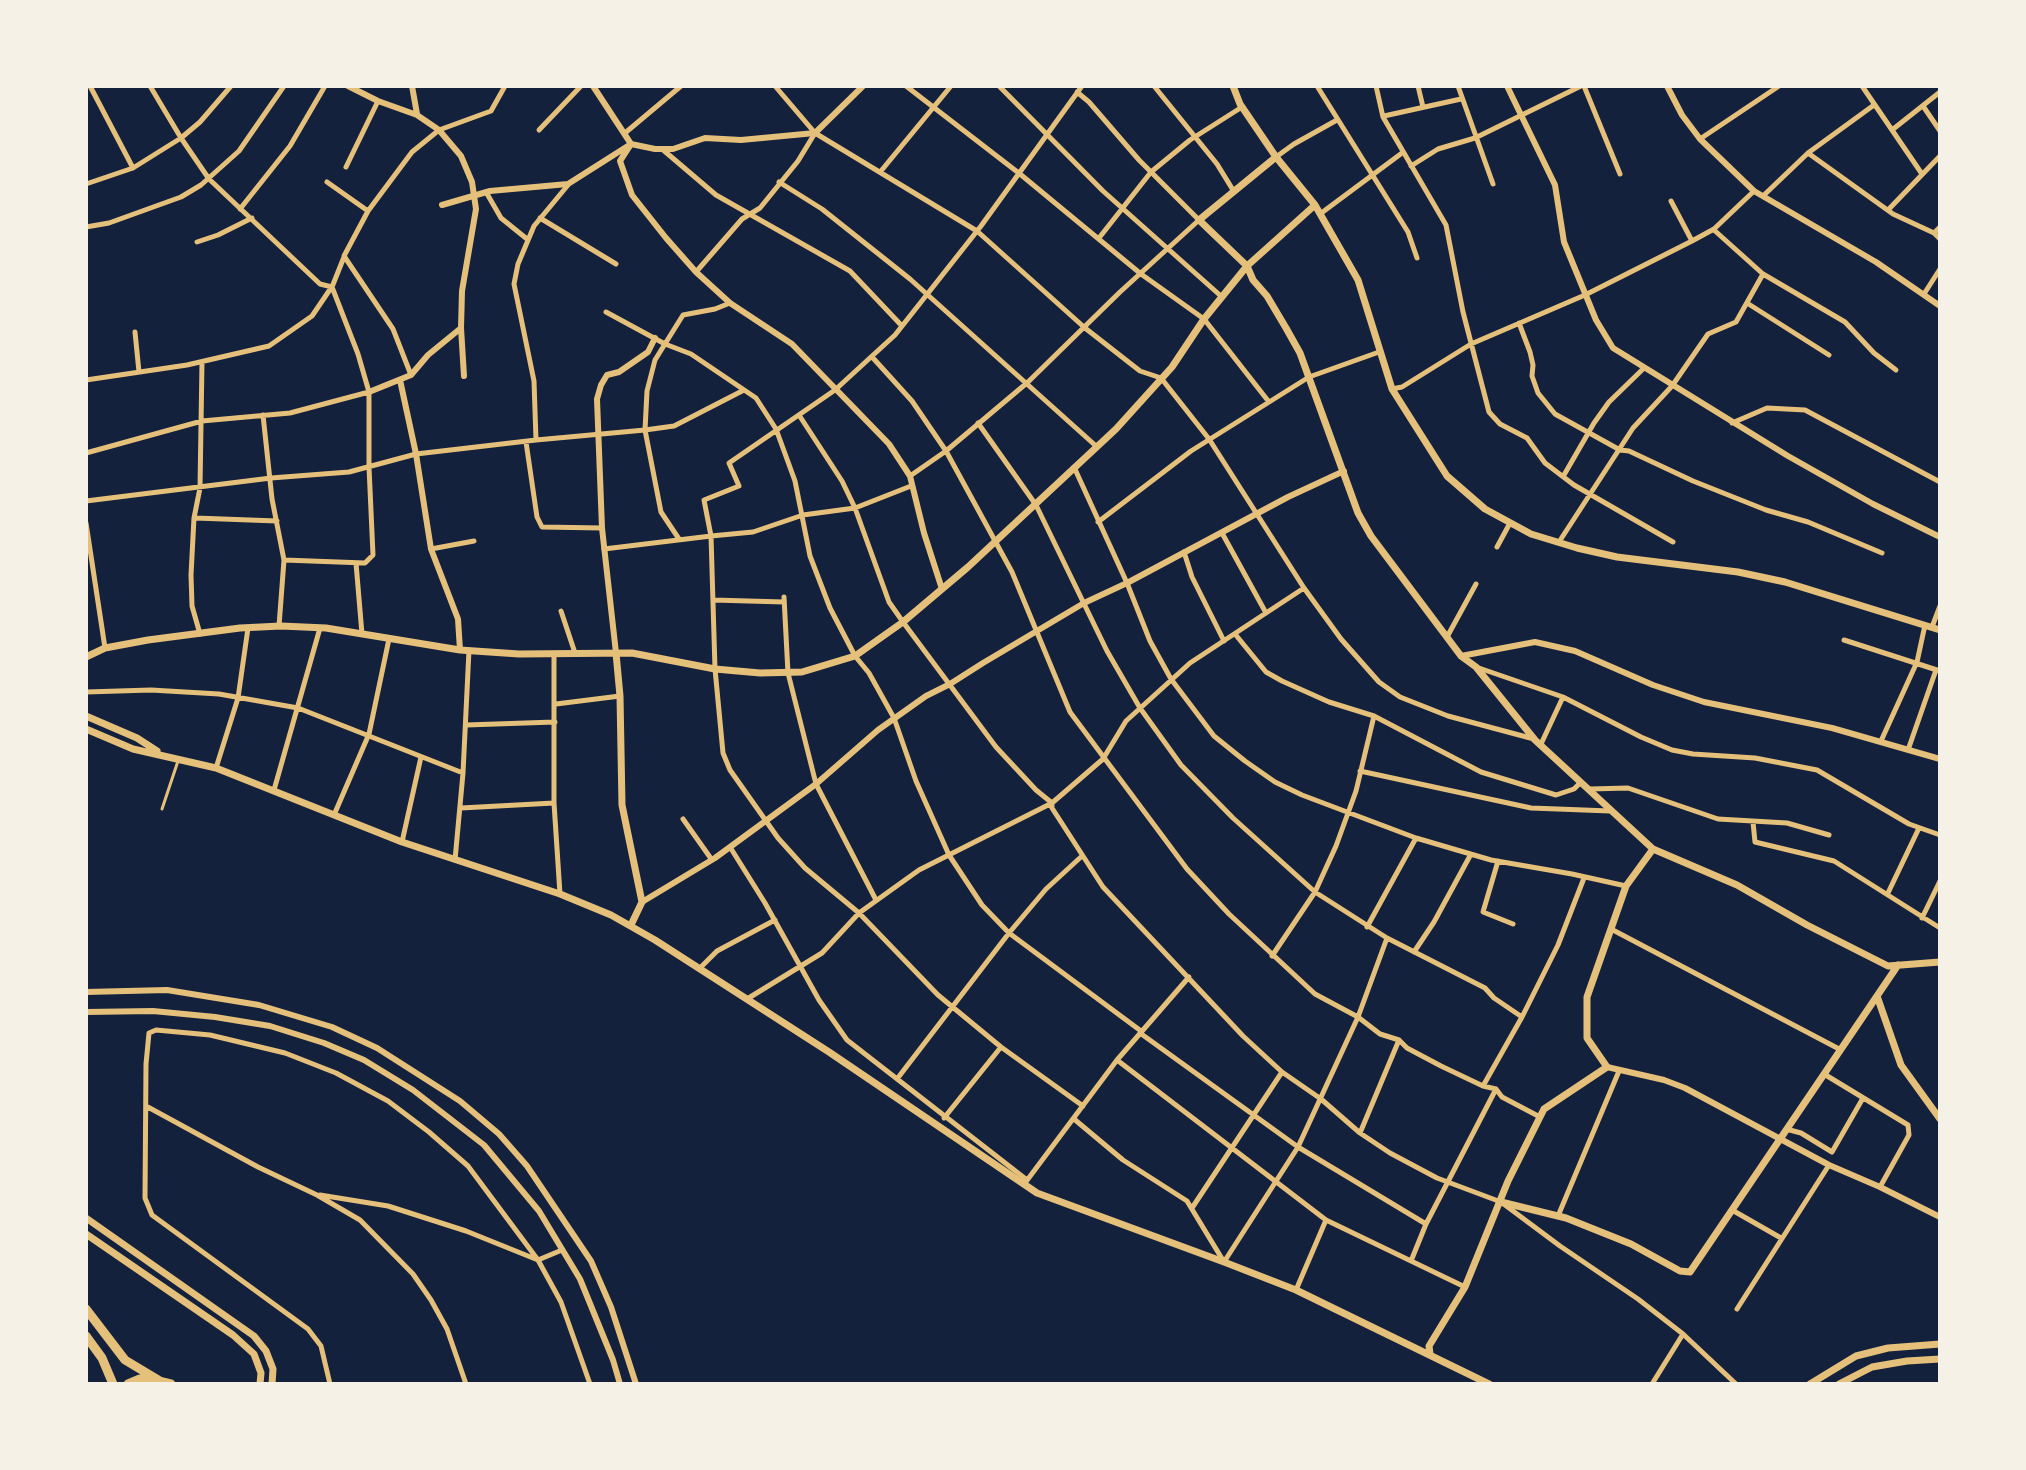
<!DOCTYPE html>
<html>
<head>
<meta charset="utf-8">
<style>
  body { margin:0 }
  #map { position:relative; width:2026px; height:1470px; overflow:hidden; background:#14213d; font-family:"Public Sans",sans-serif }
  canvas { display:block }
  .frame { position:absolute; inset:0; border:88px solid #f6f1e7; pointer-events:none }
</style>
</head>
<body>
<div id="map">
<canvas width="2026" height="1470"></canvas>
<div class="frame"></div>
</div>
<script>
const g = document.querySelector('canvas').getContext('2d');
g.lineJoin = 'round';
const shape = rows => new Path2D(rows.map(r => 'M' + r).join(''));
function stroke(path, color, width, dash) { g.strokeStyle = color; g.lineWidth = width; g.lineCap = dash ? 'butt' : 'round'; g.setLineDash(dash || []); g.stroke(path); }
const service = shape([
  [162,809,178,761]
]);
const minor = shape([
  [90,86,133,168],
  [150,86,181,138,209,179,320,284,332,287,344,257],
  [775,86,815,133,977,231,1085,328,1140,371,1161,378,1209,439,1304,588,1341,639,1379,682,1400,697,1448,716,1534,739],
  [906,86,1020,174,1141,274,1204,319,1269,402],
  [999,86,1103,191,1222,297],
  [1154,86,1217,164,1233,190],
  [1317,86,1408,232,1417,258],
  [1376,86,1383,117,1446,225,1463,312,1489,412,1500,424,1527,438,1545,463,1574,485,1673,542],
  [1418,86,1423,107],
  [1458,86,1493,184],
  [1584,86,1620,174],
  [1862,86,1922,174],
  [1923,106,1940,131],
  [1384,116,1461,99],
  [539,130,581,86],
  [1892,130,1940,92],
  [625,133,681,86],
  [1700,139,1779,86],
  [662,149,716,195,850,271,902,326],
  [1808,153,1893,214,1934,233],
  [1276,157,1294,144,1337,120],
  [1411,166,1438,149,1475,138,1581,86],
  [346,167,378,101],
  [881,171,951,86],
  [327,182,368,211],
  [779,182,822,209,910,279,1096,446],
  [86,184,133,168,181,138,200,122,231,86],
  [486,192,501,218,527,239],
  [1763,196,1808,153,1874,105],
  [1671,201,1692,241],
  [240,209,290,146,325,86],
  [1888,210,1940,156],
  [1320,214,1402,153],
  [540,218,616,264],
  [86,227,109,223,181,197,201,185,239,151,284,86],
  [1940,227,1934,233,1940,239],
  [1714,230,1763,274,1845,322,1874,353,1896,370],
  [1099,238,1151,172,1190,140,1242,107],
  [197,242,218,235,252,218],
  [696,272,742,219,760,208,798,161,815,133],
  [1924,294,1940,269],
  [730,303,715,309,683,315,655,360,647,391,645,430,674,426,744,390],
  [1747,303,1829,355],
  [606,312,665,344,691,354,756,398,776,429,795,481,810,556,830,608,855,656,869,673,894,718,916,781,949,855,982,905,1009,933,1141,1031],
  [1519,323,1530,352,1533,365,1532,376,1538,393,1555,414,1620,450,1629,451,1693,481,1766,510,1808,522,1882,553],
  [135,332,139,372],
  [873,358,912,401,946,451,1012,572,1070,712,1187,869,1229,914,1315,994,1358,1017,1380,1034,1399,1040,1407,1048,1441,1066,1483,1086,1496,1089,1502,1097,1540,1117],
  [411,375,393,329,344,256,368,211,412,152,439,130,491,111,505,86],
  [86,380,187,365,269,346,312,316,331,288],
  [1392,389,1402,387,1471,344,1585,295,1692,241,1714,229,1754,191],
  [263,415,272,499,284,560,279,626],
  [799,415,842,481,855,508,889,602,903,622,996,747,1036,790,1052,803,1052,808,1103,887,1243,1036,1282,1072,1321,1099,1360,1133,1390,1153,1437,1178,1501,1202,1560,1246,1638,1299,1683,1334,1736,1384],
  [978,423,1036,505,1107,651,1140,708,1181,765,1233,818,1315,892,1387,938,1485,988,1494,998,1522,1017],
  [1732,423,1767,408,1805,410,1940,482],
  [536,440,645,430,661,512,679,539],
  [526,442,537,517,542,527,602,528],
  [86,453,202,421,290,413,369,392],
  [1074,467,1127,583,1150,641,1171,679,1214,736,1245,761,1275,782,1302,795,1416,838,1491,860,1572,874,1626,886],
  [1564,475,1594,423,1609,402,1643,369],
  [910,476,946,451,1028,382,1120,292,1199,220,1139,160,1089,102,1077,92],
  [911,486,855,508,803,515,753,532,711,536,704,500,739,486,729,463,835,390,895,335,981,226,1082,86],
  [86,501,271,478,349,472,416,454,536,440,534,381,514,284,518,264,534,226,568,185],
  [195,518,277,521],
  [1098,522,1191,451,1309,377,1379,352],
  [86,523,105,648],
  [1222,533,1266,613],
  [1559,542,1633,428,1672,386,1708,334,1736,322,1763,274],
  [1497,547,1510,523],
  [431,549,474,541],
  [604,549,711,536,715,669,723,753,730,770,778,838,805,868,859,913,938,995,1001,1047,1083,1106],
  [1184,552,1192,577,1224,641],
  [284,560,365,563,373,555,369,467,369,392,358,354,332,287],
  [356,563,362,634],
  [784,597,788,673,816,784,876,900],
  [713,600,784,602],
  [561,611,575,653],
  [1932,627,1940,606],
  [200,634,192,606,191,575,194,518,200,488,202,362],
  [1235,634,1266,672,1282,681,1329,702,1374,716,1481,772,1556,795,1574,789,1580,783],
  [1447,637,1476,584],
  [1844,640,1940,671],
  [554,654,554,803,560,894],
  [1476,667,1563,697,1641,737,1672,750,1693,754,1755,758,1817,770,1909,824,1940,835],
  [86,692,151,690,219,694,298,708,463,773],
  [556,704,620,696],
  [466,725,555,722],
  [1881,741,1917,662,1925,625],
  [1541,744,1563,697],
  [1908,750,1936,670],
  [216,768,238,698,248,628],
  [1360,771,1531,808,1610,811],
  [1590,789,1628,788,1718,819,1787,823,1829,835],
  [274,790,320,628],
  [461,808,554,803],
  [334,815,369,734,389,639],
  [683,819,712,860],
  [1753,822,1755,842,1834,861,1940,928],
  [402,842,421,757],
  [730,847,765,903,819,1000,847,1040,1027,1180],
  [455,860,463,773,469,650],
  [1498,861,1483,912,1513,924],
  [1888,893,1919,828],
  [1922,918,1940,881],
  [1367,927,1416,838],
  [1611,929,1841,1050],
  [1414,952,1434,922,1471,854],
  [1272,956,1315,892,1336,846,1356,791,1374,716],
  [699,969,717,951,775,920],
  [747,999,822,953,859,913,919,870,1052,803,1103,759,1126,721,1190,663,1304,588],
  [1140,1033,1298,1147,1426,1224],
  [1117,1060,1326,1220,1465,1287],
  [1824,1074,1908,1125,1909,1135,1880,1187],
  [897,1079,1009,933,1046,889,1082,856],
  [1483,1086,1522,1017,1558,945,1584,878],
  [146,1106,258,1167,317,1195,360,1220,413,1274,431,1300,447,1329,466,1384],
  [944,1118,1001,1047],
  [1074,1119,1123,1160,1187,1201,1224,1262,1298,1147,1358,1017,1387,938],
  [1786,1129,1801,1133,1832,1152,1863,1098],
  [1360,1133,1399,1040],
  [1025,1183,1117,1060,1189,977],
  [320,1195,388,1206,466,1231,538,1260,562,1250],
  [1192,1208,1282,1072],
  [1732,1210,1781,1238],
  [1558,1216,1619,1071],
  [1411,1261,1426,1224,1496,1089],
  [1296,1290,1326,1220],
  [1737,1309,1829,1165],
  [330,1384,321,1346,308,1329,152,1215,145,1198,146,1064,149,1033,156,1030,210,1035,285,1053,336,1073,388,1101,429,1132,468,1166,538,1260,561,1302,590,1384],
  [1652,1384,1683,1334]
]);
const tertiary = shape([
  [348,86,378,101,417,115,439,130,461,156,472,182,476,209,462,291,461,328,464,376],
  [412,86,417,114],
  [593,86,631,144,620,161,632,195,666,238,696,272,730,303,792,344,889,444,910,476,924,533,942,589],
  [1507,86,1555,185,1564,242,1596,320,1613,348,1788,456,1873,504,1940,537],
  [1667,86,1682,115,1700,139,1754,191,1876,262,1940,306],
  [442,205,490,191,568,184,631,144,655,149,673,149,705,138,741,140,815,133,863,86],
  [400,380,416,454,431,549,458,619,460,650],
  [369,392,411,375,428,355,461,328],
  [616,653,602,528,597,399,601,385,607,375,619,372,648,352,655,338],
  [1461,656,1535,642,1575,651,1653,685,1704,702,1832,728,1940,759],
  [642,902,715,858,816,784,878,730,926,696,950,684,983,663,1084,603,1127,583,1288,497,1344,471],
  [86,992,167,990,259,1005,332,1027,377,1048,460,1101,499,1134,527,1166,591,1261,611,1307,636,1384],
  [86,1012,153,1011,215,1017,270,1026,324,1043,364,1060,413,1090,484,1145,539,1211,580,1279,613,1360,620,1384],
  [1607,1067,1664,1080,1685,1088,1829,1165,1880,1187,1940,1217]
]);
const secondary = shape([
  [1233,86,1240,104,1276,157,1315,205,1358,280,1392,389,1447,476,1485,509,1531,534,1577,548,1617,557,1738,572,1785,582,1940,630],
  [1276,157,1199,220,1247,266,1253,280,1267,296,1286,328,1300,353,1358,513,1371,536,1461,656,1476,667,1535,740,1653,849,1737,885,1807,925,1888,966,1940,962],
  [616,653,620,696,622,805,642,902,631,925],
  [86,657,105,648,148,640,240,628,281,626,326,628,460,650,519,654,632,653,715,669,760,673,802,672,855,656,903,622,968,567,1116,429,1172,367,1204,319,1247,266,1315,205],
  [86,716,137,738,157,751],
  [86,729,133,749,216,768,402,842,560,894,611,915,655,940,829,1052,1037,1193,1224,1262,1296,1290,1489,1384],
  [1877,996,1901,1065,1940,1119],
  [1501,1202,1566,1218,1631,1244,1680,1271,1690,1272,1898,965],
  [86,1218,254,1336,266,1351,273,1369,272,1384],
  [86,1234,233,1335,254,1354,261,1373,260,1384],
  [1430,1354,1429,1346,1465,1287,1508,1181,1544,1109,1607,1067,1587,1038,1587,997,1626,886,1653,849],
  [1810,1384,1856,1356,1888,1348,1940,1344],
  [1839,1384,1872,1367,1907,1361,1940,1359]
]);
const motorway = shape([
  [86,1309,125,1360,160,1381],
  [86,1336,102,1358,113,1384],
  [128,1384,140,1379,150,1379,171,1384]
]);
stroke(service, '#e5c07b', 3);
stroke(minor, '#e5c07b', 5);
stroke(tertiary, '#e5c07b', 6);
stroke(secondary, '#e5c07b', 7);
stroke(motorway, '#e5c07b', 9);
</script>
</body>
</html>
